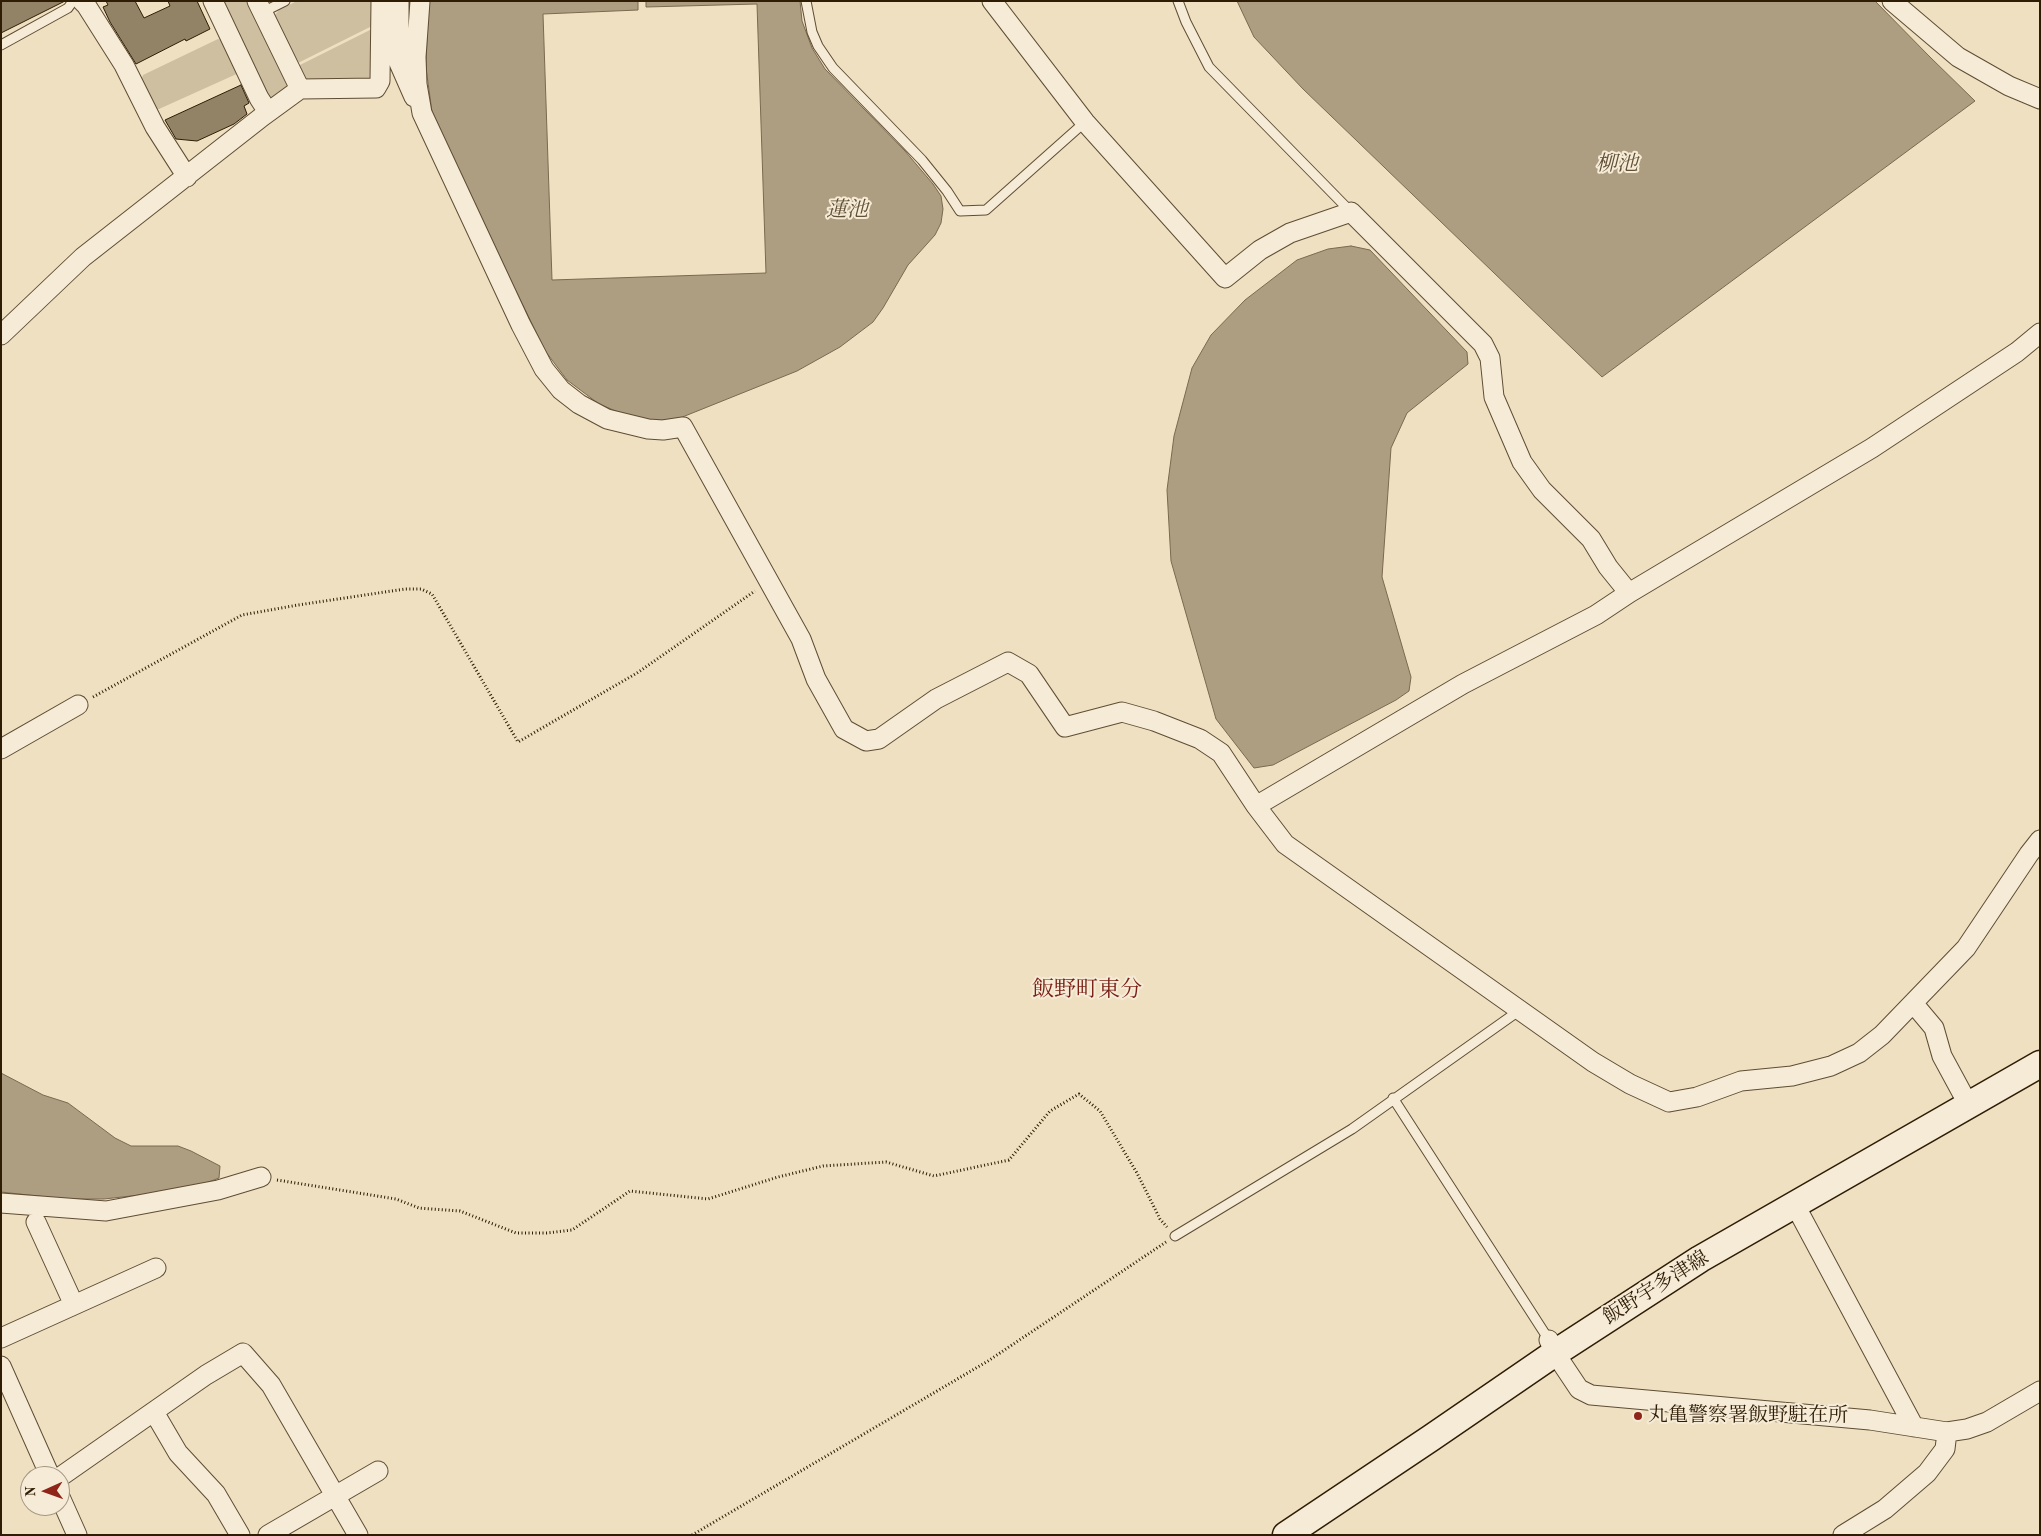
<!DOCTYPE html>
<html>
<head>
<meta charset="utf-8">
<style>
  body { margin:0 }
  #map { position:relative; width:2041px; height:1536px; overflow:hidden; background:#efe0c1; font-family:"Old Standard TT",serif }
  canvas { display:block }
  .frame { position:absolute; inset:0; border:2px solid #2e1c04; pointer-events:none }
  .north { position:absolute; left:20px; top:1466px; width:50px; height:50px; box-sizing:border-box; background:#f5ebd7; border:1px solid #a59883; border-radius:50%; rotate:268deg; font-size:14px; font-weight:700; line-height:20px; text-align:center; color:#2e1c04 }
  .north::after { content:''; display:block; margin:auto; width:18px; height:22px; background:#8f2418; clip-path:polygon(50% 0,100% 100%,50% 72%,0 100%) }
</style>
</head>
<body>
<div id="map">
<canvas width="2041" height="1536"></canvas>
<div class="frame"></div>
<div class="north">N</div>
</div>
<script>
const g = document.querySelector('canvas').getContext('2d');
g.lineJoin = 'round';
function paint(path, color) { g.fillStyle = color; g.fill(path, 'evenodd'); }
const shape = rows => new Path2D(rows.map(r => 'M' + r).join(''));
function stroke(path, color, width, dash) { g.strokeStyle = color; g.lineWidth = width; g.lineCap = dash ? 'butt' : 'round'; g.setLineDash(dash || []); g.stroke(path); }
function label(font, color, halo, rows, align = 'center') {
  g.font = font + ' "Old Standard TT","Noto Serif JP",serif'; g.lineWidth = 4; g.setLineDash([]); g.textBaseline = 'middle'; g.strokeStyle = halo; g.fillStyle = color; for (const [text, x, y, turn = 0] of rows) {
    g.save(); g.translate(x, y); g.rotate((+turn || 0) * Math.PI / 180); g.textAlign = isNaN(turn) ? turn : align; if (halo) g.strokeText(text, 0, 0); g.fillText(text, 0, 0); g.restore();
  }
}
const green = shape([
  [220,1,247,1,287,83,286,92,271,99,264,95],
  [297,1,375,1,374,25,296,64,275,21,275,15,279,10],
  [374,28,372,80,307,84,298,66],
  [218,39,227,42,241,72,159,109,152,109,140,84,143,75]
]);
const water = shape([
  [428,1,638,1,638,10,543,14,552,280,766,273,757,4,646,7,646,1,800,1,802,21,812,48,825,69,905,151,933,184,941,196,943,209,941,223,935,235,908,265,883,308,873,322,840,347,797,371,665,424,628,416,599,404,567,380,546,352,513,285,432,112,426,68,428,1],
  [1237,1,1875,1,1930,57,1975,101,1602,377,1303,89,1254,37,1237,1],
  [1351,246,1370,250,1467,352,1468,364,1407,413,1391,448,1382,577,1411,677,1409,691,1396,700,1273,765,1254,768,1216,719,1171,561,1167,490,1174,436,1192,368,1211,335,1245,300,1297,260,1328,249,1351,246],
  [1,1073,43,1095,68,1103,115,1138,131,1146,178,1146,191,1151,220,1166,219,1178,198,1186,167,1192,104,1199,65,1199,1,1192,1,1073]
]);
const building = shape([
  [1,1,65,1,1,33,1,1],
  [106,1,135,1,144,18,170,6,168,1,197,1,210,29,186,41,185,39,136,64,110,22,103,7,108,5,106,1],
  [241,85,249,103,244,106,247,114,234,124,197,141,176,139,165,120,241,85]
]);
const path = shape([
  [93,697,242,615,298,605,405,589,421,589,432,594,518,742,637,673,755,591],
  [277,1180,396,1199,419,1208,460,1211,516,1233,547,1233,572,1230,630,1191,708,1199,778,1177,823,1166,886,1162,934,1176,1009,1160,1050,1111,1079,1094,1100,1111,1137,1173,1160,1219,1167,1227],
  [692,1535,988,1361,1166,1242]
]);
const service = shape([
  [806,1,812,32,818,46,833,68,922,160,947,191,960,211,986,210,1085,122],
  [1178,1,1186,22,1209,67,1351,212],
  [263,12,285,1],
  [1,45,68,8,73,1],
  [1393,1098,1549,1340],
  [1175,1236,1352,1129,1520,1010]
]);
const minor = shape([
  [82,1,86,5,124,65,155,127,187,177],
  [213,1,259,98,268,112],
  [257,1,300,89],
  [399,1,399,63,414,97],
  [420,1,416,57,417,84,422,113,521,325,544,369,561,390,579,404,607,419,648,429,663,430,683,427,801,639,816,679,844,729,866,741,879,739,936,699,1008,662,1029,674,1065,727,1122,712,1154,721,1200,739,1221,753,1256,806,1285,844,1593,1062,1630,1084,1669,1102,1697,1097,1741,1081,1792,1076,1831,1066,1859,1053,1882,1035,1966,948,2029,854,2040,840],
  [992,1,1085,122,1225,278,1260,250,1290,233,1351,212,1483,344,1490,358,1494,397,1522,462,1542,490,1591,539,1608,567,1629,593],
  [1892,1,1958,57,2009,86,2040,99],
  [1,335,83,257,263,116,300,89,376,88,380,81,381,1],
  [1,749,78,705],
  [1256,806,1463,684,1596,615,1629,593,1872,448,2017,352,2040,333],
  [1913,1003,1934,1028,1942,1056,1968,1104],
  [1,1203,106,1211,218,1190,261,1177],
  [1795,1205,1914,1427],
  [36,1222,74,1305],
  [1,1338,156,1268],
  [1549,1340,1555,1353,1579,1389,1591,1395,1870,1420,1947,1432,1967,1429,1987,1422,2040,1391],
  [1,1366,50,1476],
  [154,1412,178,1453,216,1494,240,1535],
  [60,1477,206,1375,243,1353,271,1385,358,1535],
  [60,1497,77,1535],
  [268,1535,378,1471],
  [1843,1535,1885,1509,1927,1473,1945,1449,1947,1432]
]);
const secondary = shape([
  [1286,1535,1431,1438,1555,1353,1700,1259,2040,1064]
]);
const markers = [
  [1638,1416,5,"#8f2418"]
];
const streetNames = [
  ["飯野宇多津線",1656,1288,-32]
];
const poiNames = [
  ["丸亀警察署飯野駐在所",1648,1416]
];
const waterNames = [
  ["柳池",1617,164],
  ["蓮池",847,210]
];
const quarterNames = [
  ["飯野町東分",1087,990]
];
paint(green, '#cebfa1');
paint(water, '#ad9d81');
stroke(water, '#7a694f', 1);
paint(building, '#928266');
stroke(building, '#2e1c04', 1);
stroke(service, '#5e4d33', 11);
stroke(minor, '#5e4d33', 21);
stroke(secondary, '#2e1c04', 29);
stroke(path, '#2e1c04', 3, [1, 2.5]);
stroke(service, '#f5ebd7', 9);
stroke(minor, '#f5ebd7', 19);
stroke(secondary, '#f5ebd7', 26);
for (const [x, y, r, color] of markers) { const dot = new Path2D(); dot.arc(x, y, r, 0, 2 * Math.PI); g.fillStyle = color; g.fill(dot); stroke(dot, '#f5ebd7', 2); }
label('20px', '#2e1c04', '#f5ebd7', streetNames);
label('20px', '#2e1c04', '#f5ebd7', poiNames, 'left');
label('italic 21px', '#615036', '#f5ebd7', waterNames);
label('22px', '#7a1f14', '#f5ebd7', quarterNames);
</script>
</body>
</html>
